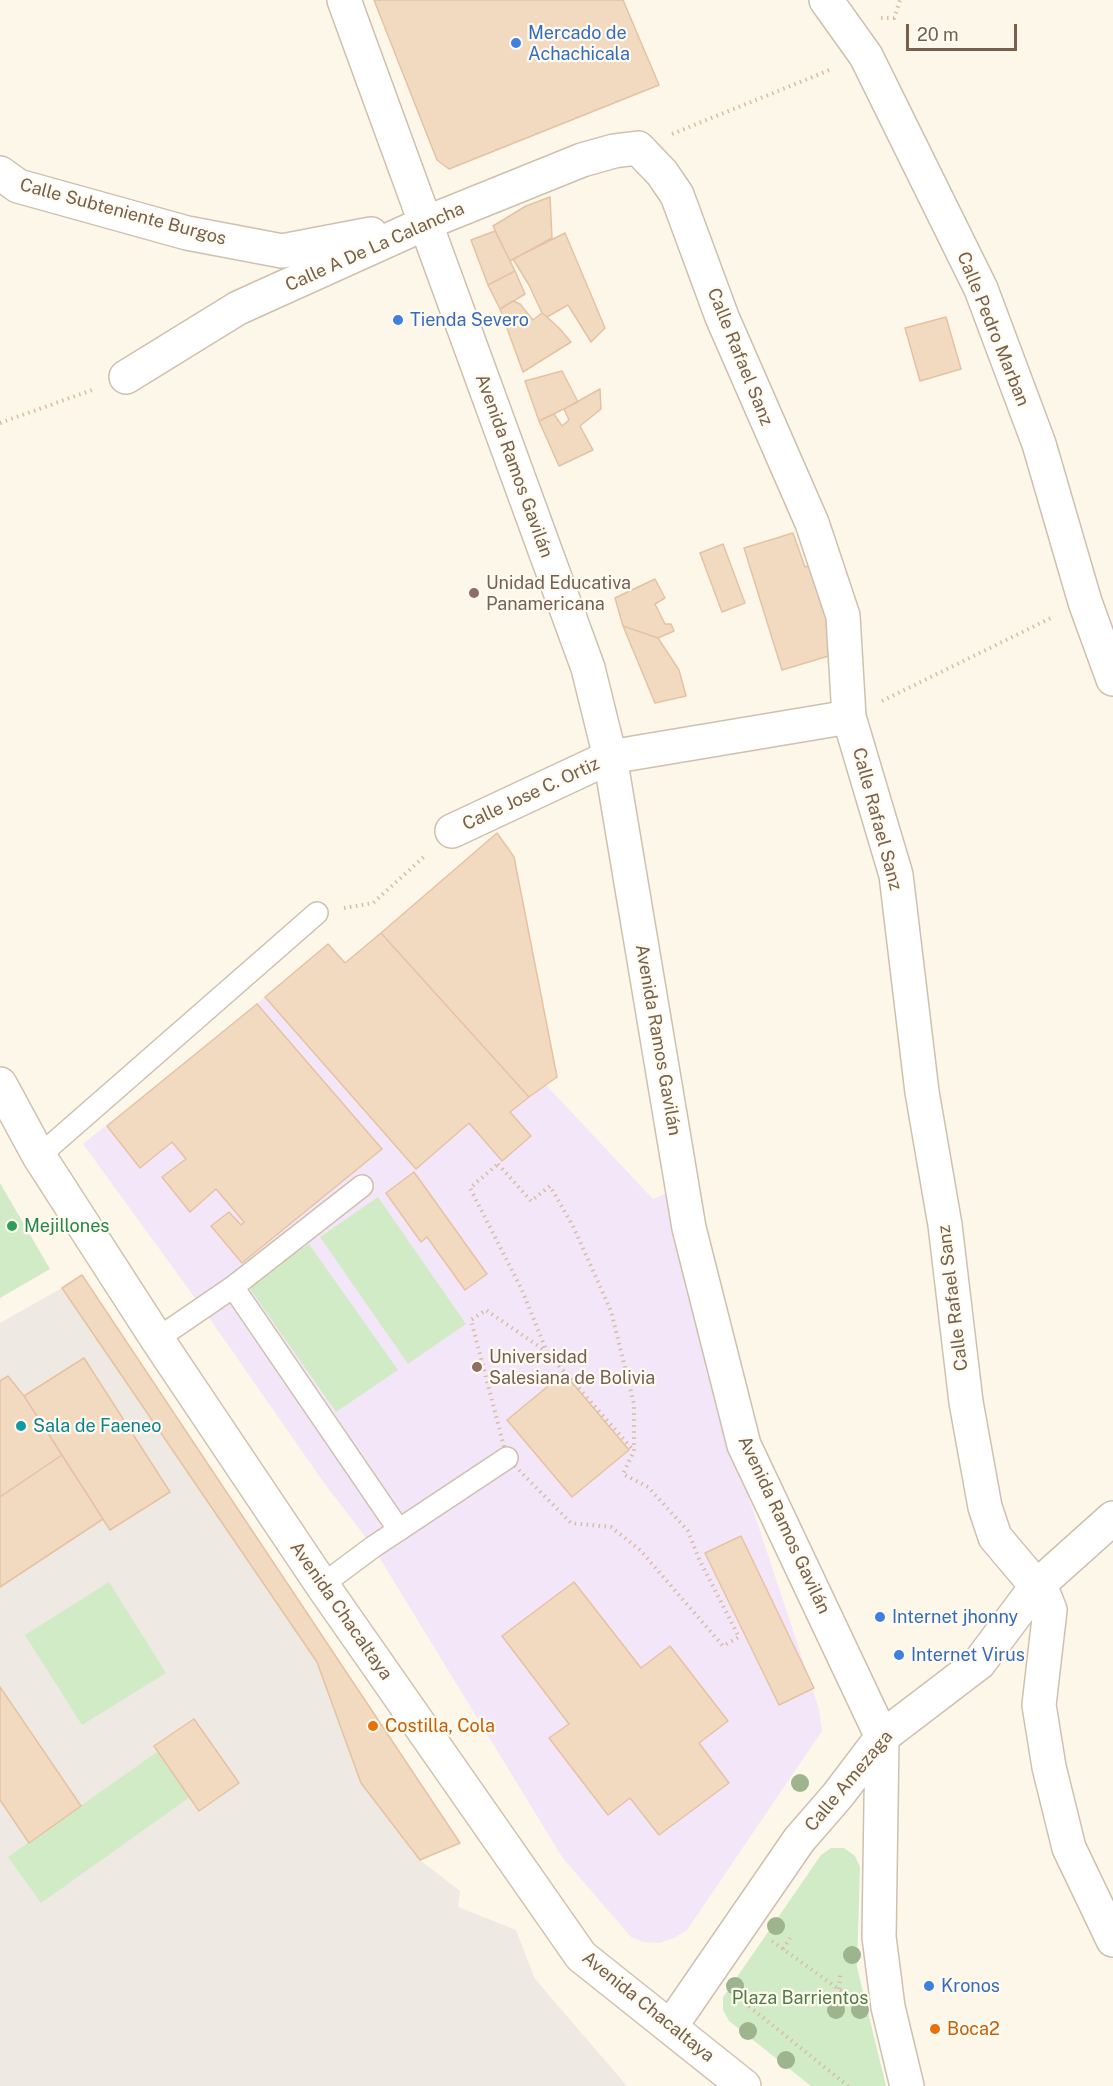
<!DOCTYPE html>
<html>
<head>
<meta charset="utf-8">
<style>
  body { margin:0 }
  #map { position:relative; width:1113px; height:2086px; overflow:hidden; background:#fcf7e9; font-family:"Public Sans",sans-serif }
  canvas { display:block }
  .scale { position:absolute; left:906px; top:24px; width:111px; height:27px; box-sizing:border-box; border:3px solid #77604c; border-top:0; padding-left:8px; font-size:18px; line-height:21px; white-space:nowrap; color:#77604c; -webkit-text-stroke:4px #fffbf0; paint-order:stroke }
</style>
</head>
<body>
<div id="map">
<canvas width="1113" height="2086"></canvas>
<div class="scale">20 m</div>
</div>
<script>
const g = document.querySelector('canvas').getContext('2d');
g.lineJoin = 'round';
function paint(path, color) { g.fillStyle = color; g.fill(path, 'evenodd'); }
const shape = rows => new Path2D(rows.map(r => 'M' + r).join(''));
function stroke(path, color, width, dash) { g.strokeStyle = color; g.lineWidth = width; g.lineCap = dash ? 'butt' : 'round'; g.setLineDash(dash || []); g.stroke(path); }
function label(font, color, halo, rows, align = 'center') {
  g.font = font + ' "Public Sans",sans-serif'; g.lineWidth = 4.5; g.setLineDash([]); g.textBaseline = 'middle'; g.strokeStyle = halo; g.fillStyle = color; for (const [text, x, y, turn = 0] of rows) {
    g.save(); g.translate(x, y); g.rotate((+turn || 0) * Math.PI / 180); g.textAlign = isNaN(turn) ? turn : align; if (halo) g.strokeText(text, 0, 0); g.fillText(text, 0, 0); g.restore();
  }
}
const industrial = shape([
  [62,1288,317,1662,361,1783,420,1860,460,1891,458,1907,516,1930,535,1979,627,2086,0,2086,0,1323]
]);
const education = shape([
  [497,833,514,857,557,1077,546,1085,653,1199,670,1192,725,1425,819,1709,822,1731,687,1930,674,1938,659,1943,644,1942,631,1937,562,1857,373,1547,322,1480,203,1309,83,1144,257,1004,328,944,345,963]
]);
const green = shape([
  [0,1183,50,1269,0,1298],
  [378,1197,466,1324,408,1364,320,1237],
  [309,1244,398,1370,336,1412,248,1286],
  [109,1582,166,1673,82,1725,25,1635],
  [157,1752,190,1797,41,1903,8,1857],
  [831,1848,844,1848,855,1856,860,1867,857,1967,886,2086,811,2086,729,2021,723,2010,723,1997,726,1993,821,1855]
]);
const building = shape([
  [374,0,623,0,659,85,449,169,437,160,374,0],
  [550,197,552,238,510,261,493,226,526,206,550,197],
  [495,231,515,271,488,285,471,240,495,231],
  [565,233,605,328,591,342,568,305,547,317,542,313,529,285,513,259,565,233],
  [515,271,525,294,500,309,488,285,515,271],
  [513,301,520,304,533,320,542,313,547,317,559,328,571,342,523,372,500,309,513,301],
  [946,317,961,369,920,381,905,328,946,317],
  [562,371,578,402,539,421,525,381,562,371],
  [600,389,601,409,580,426,593,450,559,466,539,421,554,414,562,426,569,420,564,409,600,389],
  [793,533,805,567,814,564,842,652,782,670,744,548,793,533],
  [723,544,745,603,722,612,700,553,723,544],
  [655,579,665,598,655,604,665,624,671,624,674,631,658,638,623,626,615,598,655,579],
  [623,626,658,638,679,670,686,696,655,703,623,626],
  [497,833,514,857,557,1077,529,1097,381,933,497,833],
  [381,933,529,1097,510,1112,531,1136,502,1161,469,1123,416,1169,265,997,328,944,345,963,381,933],
  [257,1004,382,1149,242,1263,211,1226,229,1212,241,1225,244,1222,216,1189,190,1212,162,1177,186,1159,172,1142,140,1168,107,1126,257,1004],
  [414,1172,487,1274,465,1290,427,1237,421,1242,386,1193,414,1172],
  [82,1275,460,1843,420,1860,361,1783,317,1662,62,1288,82,1275],
  [84,1358,170,1492,110,1530,24,1396,84,1358],
  [564,1373,629,1450,572,1497,507,1420,564,1373],
  [8,1376,24,1396,62,1455,0,1497,0,1381,8,1376],
  [62,1455,103,1519,0,1587,0,1497,62,1455],
  [741,1536,814,1688,779,1705,705,1553,741,1536],
  [574,1582,641,1668,670,1646,728,1721,699,1743,729,1783,659,1835,630,1798,608,1815,549,1738,569,1724,502,1636,574,1582],
  [0,1687,81,1806,29,1843,0,1800,0,1687],
  [194,1719,239,1783,199,1811,154,1746,194,1719]
]);
const path = shape([
  [881,18,894,18,900,0],
  [672,134,832,69],
  [0,423,92,390],
  [882,701,1053,617],
  [344,908,373,903,426,855],
  [498,1164,531,1201,550,1186,573,1226,611,1311,634,1404,634,1451,623,1474,648,1487,688,1531,699,1559,739,1637,723,1646,640,1550,611,1527,571,1523,507,1458,471,1320,486,1310,547,1352,522,1290,470,1188,498,1164],
  [547,1352,634,1451],
  [772,1941,851,1998],
  [783,1949,790,1938],
  [839,1989,840,1975],
  [735,1995,848,2086]
]);
const lane = shape([
  [39,1156,317,913],
  [233,1287,399,1530],
  [157,1339,233,1287,362,1186],
  [322,1585,373,1547,507,1458]
]);
const street = shape([
  [344,0,588,668,610,757,689,1228,744,1445,882,1737,879,1937,888,2007,907,2086],
  [826,0,866,56,981,289,1039,444,1085,602,1113,679],
  [0,173,18,186,187,233,282,251,371,234],
  [126,377,238,308,426,223,582,160,614,151,638,148,662,173,677,195,722,317,812,523,843,616,849,717,896,875,922,1092,945,1225,966,1402,985,1507,995,1537,1044,1595,1050,1610,1039,1705,1049,1767,1069,1848,1113,1940],
  [452,831,610,757,849,717],
  [671,2026,799,1840,838,1795,882,1737,979,1663,1036,1587,1113,1518]
]);
const secondary = shape([
  [0,1084,39,1156,157,1339,322,1585,581,1956,744,2086]
]);
const trees = [
  [800,1783],
  [776,1926],
  [852,1955],
  [735,1986],
  [836,2010],
  [860,2010],
  [748,2031],
  [786,2060]
];
const markers = [
  [516,43,6,"#3f7fe0"],
  [398,320,6,"#3f7fe0"],
  [474,593,6,"#8d6e63"],
  [12,1226,6,"#2e9e5b"],
  [477,1367,6,"#8d6e63"],
  [21,1426,6,"#0f9aa8"],
  [880,1617,6,"#3f7fe0"],
  [899,1655,6,"#3f7fe0"],
  [373,1726,6,"#e8710a"],
  [929,1986,6,"#3f7fe0"],
  [935,2029,6,"#e8710a"]
];
const shopNames = [
  ["Mercado de",528,33],
  ["Achachicala",528,54],
  ["Tienda Severo",410,320],
  ["Internet jhonny",892,1617],
  ["Internet Virus",911,1655],
  ["Kronos",941,1986]
];
const streetNames = [
  ["Calle Subteniente Burgos",123,212,15],
  ["Calle A De La Calancha",375,247,-24],
  ["Calle Pedro Marban",993,329,68],
  ["Calle Rafael Sanz",740,357,68],
  ["Avenida Ramos Gavilán",514,466,70],
  ["Calle Jose C. Ortiz",531,794,-25],
  ["Calle Rafael Sanz",877,819,75],
  ["Avenida Ramos Gavilán",658,1040,80],
  ["Calle Rafael Sanz",953,1298,-97],
  ["Avenida Ramos Gavilán",784,1525,65],
  ["Avenida Chacaltaya",341,1611,55],
  ["Calle Amezaga",849,1781,-50],
  ["Avenida Chacaltaya",648,2007,39]
];
const educationNames = [
  ["Unidad Educativa",486,583],
  ["Panamericana",486,604],
  ["Universidad",489,1357],
  ["Salesiana de Bolivia",489,1378]
];
const leisureNames = [
  ["Mejillones",24,1226]
];
const cultureNames = [
  ["Sala de Faeneo",33,1426]
];
const foodNames = [
  ["Costilla, Cola",385,1726],
  ["Boca2",947,2029]
];
const parkNames = [
  ["Plaza Barrientos",800,1998]
];
paint(industrial, '#eee9e2');
paint(education, '#f4e6f9');
paint(green, '#d2ebc7');
paint(building, '#f2dac1');
stroke(building, '#e5c2a1', 1.5);
stroke(lane, '#cfc0ae', 24);
stroke(street, '#cfc0ae', 36);
stroke(secondary, '#d2c1ac', 36);
stroke(path, '#d7bda3', 4, [1.5, 4.5]);
stroke(lane, '#fff', 21);
stroke(street, '#fff', 33);
stroke(secondary, '#fff', 33);
g.fillStyle = '#9db48e';
for (const [x, y] of trees) { g.beginPath(); g.arc(x, y, 9, 0, 2 * Math.PI); g.fill(); }
for (const [x, y, r, color] of markers) { const dot = new Path2D(); dot.arc(x, y, r, 0, 2 * Math.PI); g.fillStyle = color; g.fill(dot); stroke(dot, '#fffbf0', 2); }
label('18px', '#366cbe', '#fffbf0', shopNames, 'left');
label('18px', '#77604c', '#fffbf0', streetNames);
label('18px', '#785e54', '#fffbf0', educationNames, 'left');
label('18px', '#27864d', '#fffbf0', leisureNames, 'left');
label('18px', '#0d838f', '#fffbf0', cultureNames, 'left');
label('18px', '#c56008', '#fffbf0', foodNames, 'left');
label('18px', '#4f7d44', '#fffbf0', parkNames);
</script>
</body>
</html>
